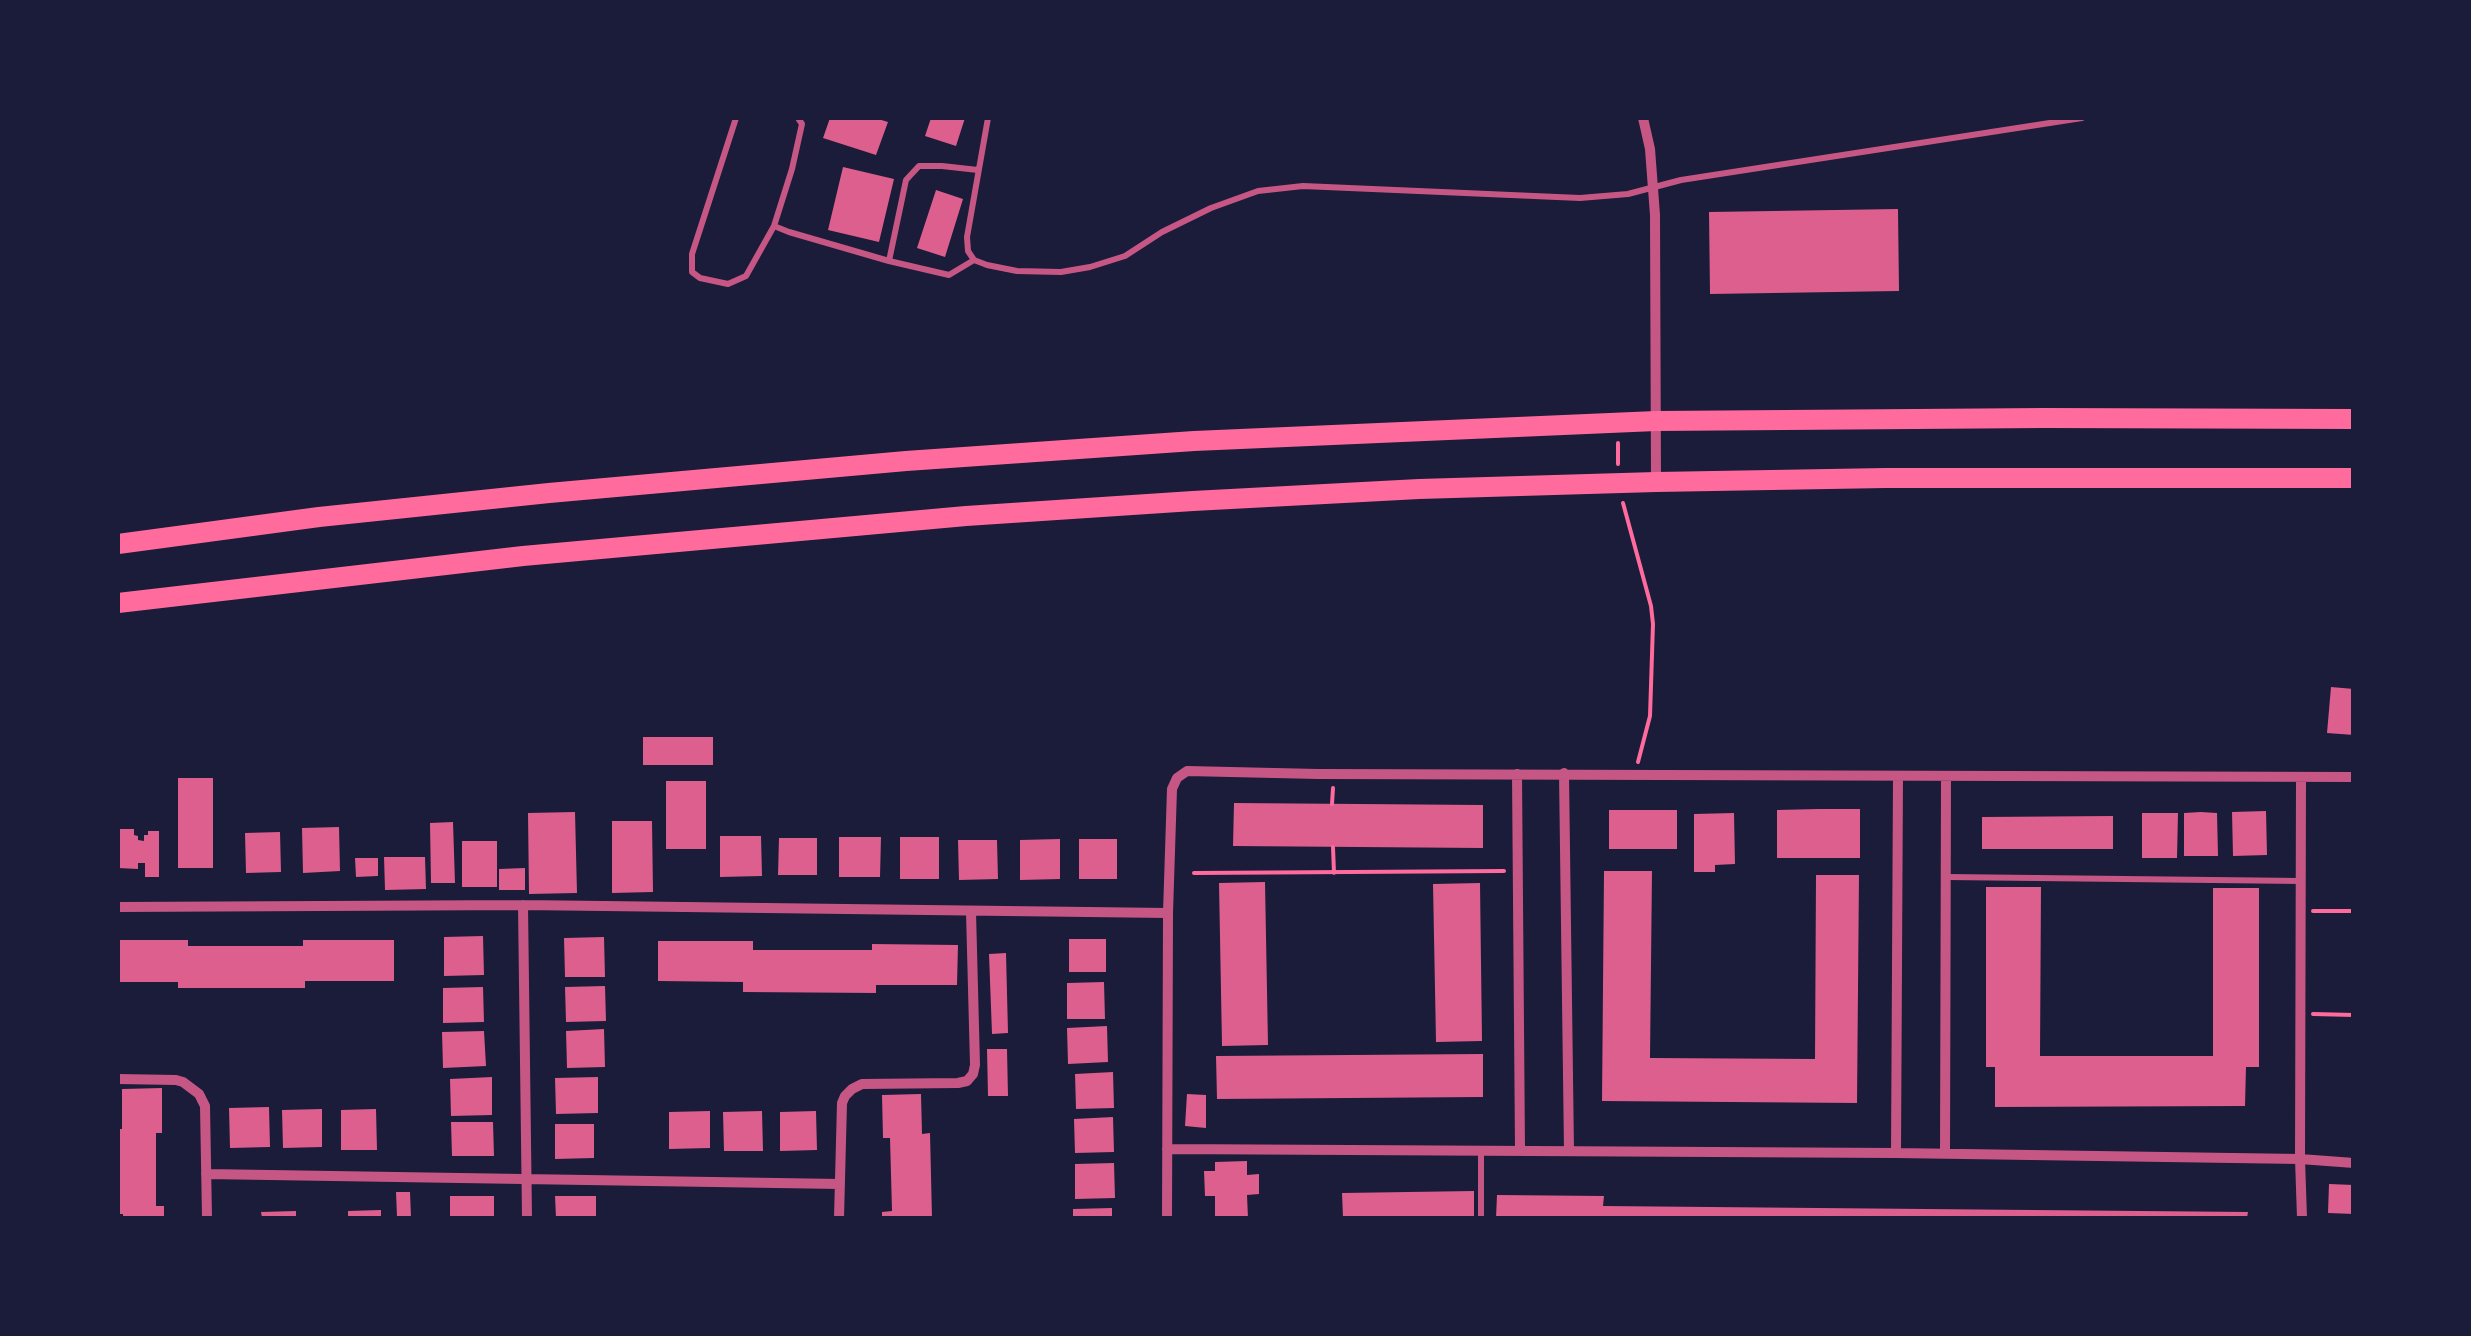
<!DOCTYPE html>
<html>
<head>
<meta charset="utf-8">
<style>
  body { margin:0 }
  #map { position:relative; width:2471px; height:1336px; overflow:hidden; background:#1b1b3a; font-family:"Nunito Sans",sans-serif }
  canvas { display:block }
  .frame { position:absolute; inset:0; border:120px solid #1b1b3a; pointer-events:none }
</style>
</head>
<body>
<div id="map">
<canvas width="2471" height="1336"></canvas>
<div class="frame"></div>
</div>
<script>
const g = document.querySelector('canvas').getContext('2d');
g.lineJoin = 'round';
function paint(path, color) { g.fillStyle = color; g.fill(path, 'evenodd'); }
const shape = rows => new Path2D(rows.map(r => 'M' + r).join(''));
function stroke(path, color, width, dash) { g.strokeStyle = color; g.lineWidth = width; g.lineCap = dash ? 'butt' : 'round'; g.setLineDash(dash || []); g.stroke(path); }
const building = shape([
  [830,118,875,118,888,122,876,155,823,138],
  [931,118,965,118,956,146,925,136],
  [843,167,894,179,879,242,828,230],
  [936,190,963,199,945,257,917,248],
  [1898,209,1899,291,1710,294,1709,212],
  [2331,687,2354,689,2354,735,2327,733],
  [643,737,713,737,713,765,643,765],
  [178,778,213,778,213,868,178,868],
  [666,781,706,781,706,849,666,849],
  [1234,803,1483,805,1483,848,1233,846],
  [1818,809,1860,809,1860,858,1777,858,1777,810],
  [1609,810,1677,810,1677,849,1609,849],
  [2266,811,2267,855,2233,856,2232,812],
  [575,812,577,893,529,894,528,813],
  [2201,812,2217,813,2218,856,2184,856,2184,813],
  [1734,813,1735,864,1715,865,1715,872,1694,872,1694,814],
  [2142,813,2178,813,2177,858,2142,858],
  [2113,816,2113,849,1982,849,1982,817],
  [612,821,652,821,653,892,612,893],
  [453,822,455,883,431,883,430,823],
  [339,827,340,871,303,873,302,828],
  [118,829,134,829,134,835,138,836,138,840,144,841,144,835,148,835,148,831,159,831,159,877,145,877,145,863,138,863,138,869,118,868],
  [280,832,281,872,246,873,245,833],
  [720,836,761,836,762,876,720,877],
  [839,837,881,837,880,877,839,877],
  [900,837,939,837,939,879,900,879],
  [779,838,817,838,817,875,778,875],
  [1060,839,1060,879,1020,880,1020,840],
  [1079,839,1117,839,1117,879,1079,879],
  [958,840,997,840,998,879,959,880],
  [462,841,497,841,497,887,462,887],
  [384,857,425,857,426,889,385,890],
  [355,858,378,858,378,876,356,877],
  [525,868,525,890,499,890,499,869],
  [1604,871,1652,871,1650,1058,1815,1059,1816,875,1859,875,1857,1103,1602,1101],
  [1265,882,1268,1045,1222,1046,1219,883],
  [1480,883,1482,1041,1436,1042,1433,884],
  [1986,887,2041,887,2040,1056,2213,1056,2213,888,2259,888,2259,1067,2246,1067,2245,1106,1995,1107,1995,1067,1986,1067],
  [483,936,484,975,444,976,444,937],
  [604,937,605,977,565,977,564,938],
  [1069,939,1106,939,1106,972,1069,972],
  [118,940,188,940,188,946,303,946,303,940,394,940,394,981,305,981,305,988,178,988,178,982,118,982],
  [658,941,753,941,753,950,872,950,872,944,958,945,957,985,876,985,876,993,743,992,743,982,658,981],
  [1006,953,1008,1033,992,1034,989,954],
  [1104,982,1105,1019,1067,1019,1067,983],
  [605,986,606,1021,566,1022,565,987],
  [483,987,484,1022,443,1023,443,988],
  [1107,1026,1108,1062,1068,1064,1067,1028],
  [604,1029,605,1067,567,1068,566,1031],
  [484,1031,486,1066,443,1068,442,1032],
  [987,1049,1007,1049,1008,1096,988,1096],
  [1483,1054,1483,1097,1217,1099,1216,1056],
  [1113,1072,1114,1108,1076,1109,1075,1074],
  [492,1077,492,1115,451,1116,450,1079],
  [598,1077,598,1113,556,1114,555,1078],
  [162,1088,162,1133,156,1133,156,1206,164,1206,164,1218,123,1218,123,1214,118,1214,118,1129,122,1129,122,1089],
  [921,1094,922,1134,930,1133,932,1218,882,1218,882,1212,892,1211,890,1138,883,1138,882,1095],
  [1187,1094,1206,1095,1206,1128,1185,1126],
  [269,1107,270,1147,230,1148,229,1108],
  [322,1109,322,1147,283,1148,282,1110],
  [376,1109,377,1150,341,1150,341,1110],
  [710,1111,710,1148,669,1149,669,1112],
  [762,1111,763,1151,724,1151,723,1112],
  [816,1111,817,1150,780,1151,780,1112],
  [1113,1117,1114,1152,1075,1153,1074,1119],
  [451,1122,493,1122,494,1156,452,1156],
  [555,1124,594,1124,594,1158,555,1159],
  [1247,1161,1247,1175,1259,1174,1259,1194,1247,1195,1248,1218,1215,1218,1215,1196,1205,1196,1204,1171,1215,1171,1215,1162],
  [1114,1163,1115,1198,1075,1199,1075,1164],
  [2329,1184,2354,1185,2354,1214,2328,1213],
  [1474,1191,1474,1218,1343,1218,1342,1193],
  [396,1192,410,1192,411,1217,397,1217],
  [1497,1195,1604,1196,1603,1206,2248,1212,2247,1218,1496,1218],
  [450,1196,494,1196,494,1218,450,1218],
  [555,1196,596,1196,596,1218,556,1218],
  [1112,1208,1112,1218,1073,1218,1073,1209],
  [381,1210,381,1218,348,1218,348,1211],
  [296,1211,296,1218,262,1218,261,1212]
]);
const path = shape([
  [1618,443,1618,464],
  [1623,503,1651,606,1653,624,1650,716,1638,762],
  [1332,804,1333,788],
  [1333,847,1334,873],
  [1194,873,1504,871],
  [2313,911,2354,911],
  [2313,1014,2354,1015]
]);
const service = shape([
  [736,118,692,254,692,272,700,278,728,284,746,276,774,226],
  [798,118,802,124,792,169,774,226,789,232,889,261,949,275,974,260],
  [988,118,967,237,968,251,974,260,987,265,1017,271,1061,272,1090,267,1125,256,1162,232,1211,208,1258,191,1303,186,1580,198,1628,194,1681,180,2082,118],
  [889,261,906,180,919,166,942,166,978,170],
  [1947,877,2301,881],
  [1481,1218,1481,1152]
]);
const minor = shape([
  [1643,118,1650,149,1655,215,1656,482],
  [1564,773,1569,1151],
  [1517,774,1520,1150],
  [2301,778,2300,1159,2302,1218],
  [523,905,527,1218],
  [118,907,523,905,1168,913],
  [118,1079,176,1080,183,1082,199,1094,205,1106,207,1218],
  [1167,1149,1896,1153,2300,1159,2354,1163],
  [1896,1153,1898,776],
  [1945,1153,1946,776],
  [206,1174,840,1184],
  [839,1218,842,1103,845,1096,852,1089,862,1084,958,1083,967,1081,973,1074,975,1065,971,912],
  [1167,1218,1168,913,1172,789,1177,778,1187,771,1318,774,2354,777]
]);
const primary = shape([
  [118,544,319,517,549,493,906,461,1194,441,1656,421,2044,418,2354,419],
  [118,603,523,556,966,516,1193,501,1419,489,1656,482,1886,478,2354,478]
]);
paint(building, '#dd5f8e');
stroke(path, '#ff6b9d', 4);
stroke(service, '#c65784', 6);
stroke(minor, '#c65784', 10);
stroke(primary, '#ff6b9d', 20);
</script>
</body>
</html>
